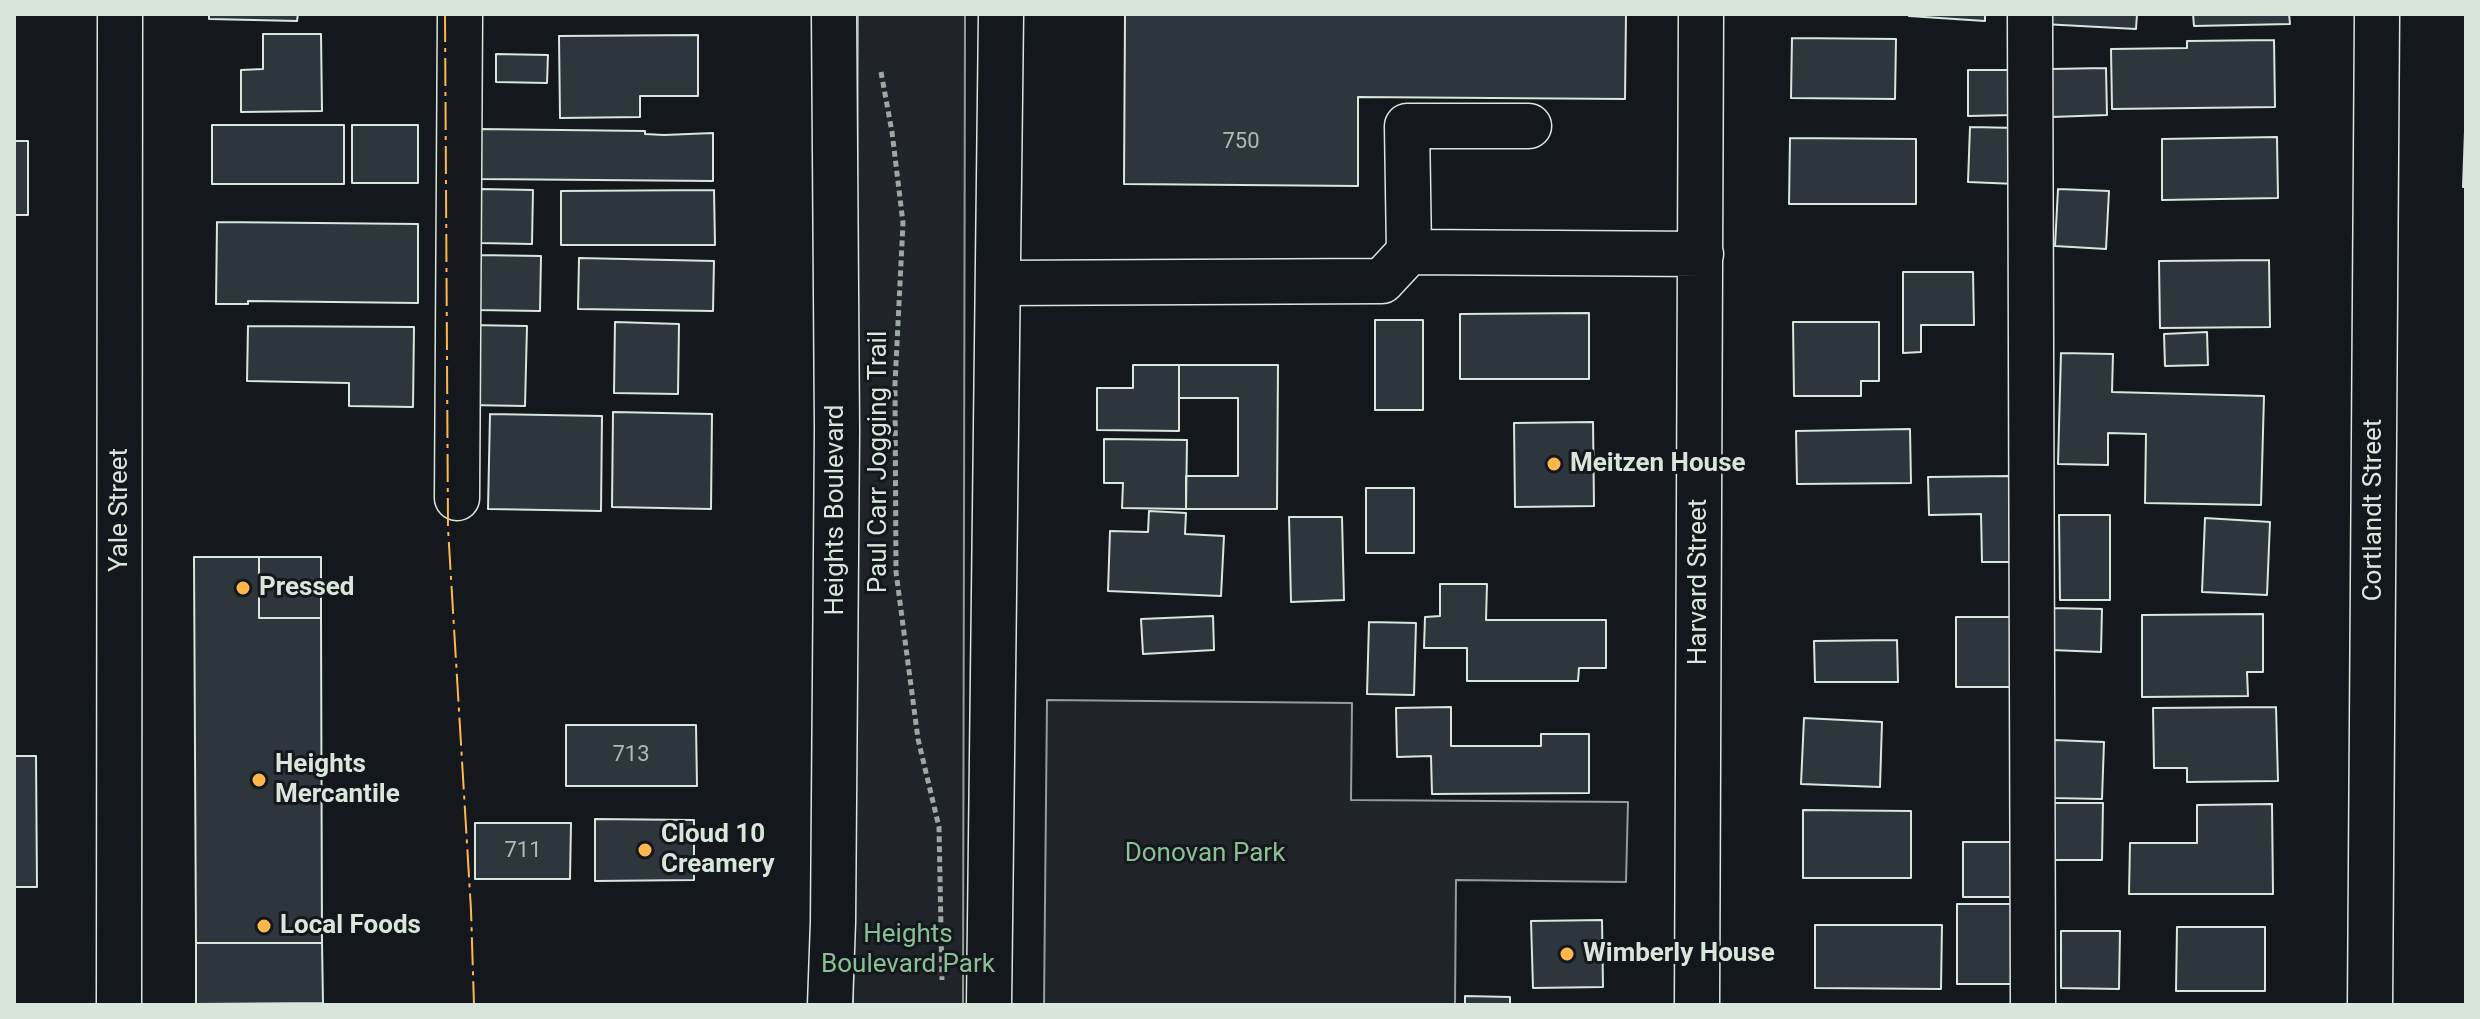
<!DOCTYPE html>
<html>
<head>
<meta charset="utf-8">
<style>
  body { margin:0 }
  #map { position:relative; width:2480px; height:1019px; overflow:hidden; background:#14181c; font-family:Roboto,sans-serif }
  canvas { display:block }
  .frame { position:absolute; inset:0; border:16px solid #d8e6dc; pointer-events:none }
</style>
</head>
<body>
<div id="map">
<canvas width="2480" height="1019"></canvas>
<div class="frame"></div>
</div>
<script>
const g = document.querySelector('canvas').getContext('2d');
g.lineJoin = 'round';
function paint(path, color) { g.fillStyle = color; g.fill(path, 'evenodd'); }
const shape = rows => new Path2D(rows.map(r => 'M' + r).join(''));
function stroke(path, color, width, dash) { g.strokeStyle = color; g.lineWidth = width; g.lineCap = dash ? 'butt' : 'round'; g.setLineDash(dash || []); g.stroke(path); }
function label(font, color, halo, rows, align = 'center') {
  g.font = font + ' Roboto,sans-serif'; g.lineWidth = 6; g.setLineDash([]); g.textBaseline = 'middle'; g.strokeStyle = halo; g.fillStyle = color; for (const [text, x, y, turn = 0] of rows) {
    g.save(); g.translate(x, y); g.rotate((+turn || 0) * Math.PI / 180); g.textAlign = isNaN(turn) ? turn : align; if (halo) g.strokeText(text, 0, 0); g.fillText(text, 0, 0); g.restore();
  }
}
const green = shape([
  [858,14,965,14,963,1005,853,1005,858,14],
  [1047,700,1352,703,1351,800,1628,802,1626,882,1456,880,1455,1005,1044,1005,1047,700]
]);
const building = shape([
  [209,14,298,14,297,21,209,19,209,14],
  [1125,14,1626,14,1625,99,1358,97,1358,186,1124,184,1125,14],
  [1909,14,1985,14,1985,21,1909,16,1909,14],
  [2043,14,2137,14,2136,29,2043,24,2043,14],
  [2193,14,2289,14,2290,24,2194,26,2193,14],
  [263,34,321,34,322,111,241,112,241,70,263,69,263,34],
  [698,35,698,96,640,96,640,117,560,118,559,36,698,35],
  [1792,38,1896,39,1895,99,1791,98,1792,38],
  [2274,40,2275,107,2112,109,2111,49,2187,48,2187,41,2274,40],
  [496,54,548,55,547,83,496,82,496,54],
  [2106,68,2107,115,2052,117,2051,69,2106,68],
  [1968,70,2013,70,2012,115,1968,116,1968,70],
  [212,125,344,125,344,184,212,184,212,125],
  [352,125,418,125,418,183,352,183,352,125],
  [1970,127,2018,128,2016,184,1968,182,1970,127],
  [478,129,645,131,645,134,664,135,713,133,713,181,478,179,478,129],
  [2465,131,2466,131,2466,187,2463,187,2465,131],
  [2277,137,2278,198,2162,200,2162,139,2277,137],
  [1790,138,1916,139,1916,204,1789,204,1790,138],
  [14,141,28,141,28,215,14,215,14,141],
  [481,189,533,190,532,244,480,243,481,189],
  [2058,189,2109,191,2106,249,2055,246,2058,189],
  [714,190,715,245,561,245,561,191,714,190],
  [217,222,418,224,418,303,248,301,248,304,216,304,217,222],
  [476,255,541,256,540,311,475,310,476,255],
  [579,258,714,261,713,311,578,309,579,258],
  [2269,260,2270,327,2160,328,2159,261,2269,260],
  [1903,272,1973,272,1974,325,1921,325,1921,352,1903,353,1903,272],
  [1589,313,1589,379,1460,379,1460,314,1589,313],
  [1375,320,1423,320,1423,410,1375,410,1375,320],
  [615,322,679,324,678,394,614,393,615,322],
  [1793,322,1879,322,1879,381,1861,381,1861,396,1794,396,1793,322],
  [469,325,527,326,525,406,468,405,469,325],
  [248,326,414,327,413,407,349,406,349,383,247,381,248,326],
  [2207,332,2208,365,2165,366,2164,334,2207,332],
  [2061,353,2113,354,2112,392,2264,396,2261,505,2145,503,2146,434,2108,433,2108,465,2058,464,2061,353],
  [1133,365,1179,365,1179,431,1097,430,1097,388,1133,388,1133,365],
  [1179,365,1278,365,1277,509,1186,509,1186,476,1238,476,1238,398,1179,398,1179,365],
  [613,412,712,414,711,509,612,507,613,412],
  [490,414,602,416,601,511,488,509,490,414],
  [1593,422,1594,506,1515,507,1514,423,1593,422],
  [1910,429,1911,483,1797,484,1796,431,1910,429],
  [1104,439,1187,440,1186,509,1122,508,1123,483,1104,483,1104,439],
  [2009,476,2010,562,1982,562,1981,514,1929,515,1928,477,2009,476],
  [1366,488,1414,488,1414,553,1366,553,1366,488],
  [1149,511,1186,513,1185,534,1224,536,1221,596,1108,591,1110,531,1148,532,1149,511],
  [2059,515,2110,515,2110,600,2060,600,2059,515],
  [1289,517,1342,517,1344,600,1291,602,1289,517],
  [2205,518,2270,522,2267,595,2202,592,2205,518],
  [194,557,259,557,259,618,321,618,322,943,196,943,194,557],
  [259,557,321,557,321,618,259,618,259,557],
  [1440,584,1487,584,1486,620,1606,620,1606,668,1579,668,1578,681,1467,681,1467,648,1424,648,1425,617,1440,616,1440,584],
  [2052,608,2102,609,2101,652,2051,650,2052,608],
  [2263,614,2263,672,2247,672,2248,696,2142,697,2142,615,2263,614],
  [1213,616,1214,650,1143,654,1141,619,1213,616],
  [1956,617,2013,617,2013,687,1956,687,1956,617],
  [1369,622,1416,623,1414,695,1367,694,1369,622],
  [1897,640,1898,682,1815,682,1814,641,1897,640],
  [1451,707,1451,746,1541,746,1541,734,1589,734,1589,793,1432,794,1431,756,1397,757,1396,708,1451,707],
  [2276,707,2278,781,2187,782,2187,768,2154,768,2153,708,2276,707],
  [1804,718,1882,722,1880,787,1801,784,1804,718],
  [566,725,696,725,697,786,566,786,566,725],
  [2054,740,2104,742,2102,799,2052,798,2054,740],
  [14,756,36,756,37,887,14,887,14,756],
  [2052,803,2103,803,2102,860,2052,860,2052,803],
  [2272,804,2273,894,2129,894,2130,843,2197,843,2197,805,2272,804],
  [1803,810,1911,811,1911,878,1803,878,1803,810],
  [595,819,694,820,694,880,595,881,595,819],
  [475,823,571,823,570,879,475,879,475,823],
  [1963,842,2024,842,2024,897,1963,897,1963,842],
  [1957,904,2027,904,2026,984,1957,984,1957,904],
  [1602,920,1603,987,1533,988,1531,921,1602,920],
  [1815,925,1942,925,1941,989,1815,988,1815,925],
  [2177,927,2265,927,2265,991,2176,991,2177,927],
  [2061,931,2120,931,2119,989,2061,988,2061,931],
  [196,943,322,943,323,1003,196,1004,196,943],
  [1465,996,1510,997,1510,1005,1465,1005,1465,996]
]);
const path = shape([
  [881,72,892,132,903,223,895,384,896,572,918,739,939,827,942,980]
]);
const minor = shape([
  [2030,14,2033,1005],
  [1409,252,1407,126,1529,126],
  [999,283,1382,281,1409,252,1701,254],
  [457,498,460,14],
  [1697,1005,1701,14],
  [2370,1005,2377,14]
]);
const major = shape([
  [119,1005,120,14],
  [830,1005,833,922,837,431,834,14],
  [989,1005,1001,14]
]);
const power = shape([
  [445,14,448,528,471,910,474,1005]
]);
const markers = [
  [1554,464,8,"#ffb74d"],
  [243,588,8,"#ffb74d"],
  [259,780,8,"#ffb74d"],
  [645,850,8,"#ffb74d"],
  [264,926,8,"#ffb74d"],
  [1567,954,8,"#ffb74d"]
];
const numberNames = [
  ["750",1241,142],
  ["713",631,755],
  ["711",523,851]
];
const streetNames = [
  ["Paul Carr Jogging Trail",879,462,-90],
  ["Yale Street",120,510,-90],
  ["Heights Boulevard",836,510,-90],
  ["Cortlandt Street",2374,510,-90],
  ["Harvard Street",1699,582,-90]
];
const poiNames = [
  ["Meitzen House",1570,464],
  ["Pressed",259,588],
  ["Heights",275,765],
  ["Mercantile",275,795],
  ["Cloud 10",661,835],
  ["Creamery",661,865],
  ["Local Foods",280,926],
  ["Wimberly House",1583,954]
];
const parkNames = [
  ["Donovan Park",1205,854],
  ["Heights",908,935],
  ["Boulevard Park",908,965]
];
paint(green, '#202428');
stroke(green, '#939e99', 2);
paint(building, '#2c363c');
stroke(building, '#d8e6dc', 2);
stroke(minor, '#d8e6dc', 47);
stroke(major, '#d8e6dc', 47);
stroke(path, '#9da8a2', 5, [6, 4]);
stroke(minor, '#14181c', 44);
stroke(major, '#14181c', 44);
stroke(power, '#ffb74d', 2, [28, 6, 4, 6]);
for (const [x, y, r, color] of markers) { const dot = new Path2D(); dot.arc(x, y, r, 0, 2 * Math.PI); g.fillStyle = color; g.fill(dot); stroke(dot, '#14181c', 3); }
label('22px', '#adbab4', null, numberNames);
label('26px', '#d8e6dc', '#14181c', streetNames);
label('bold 26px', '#d8e6dc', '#14181c', poiNames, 'left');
label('26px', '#8ac095', '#14181c', parkNames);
</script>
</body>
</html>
